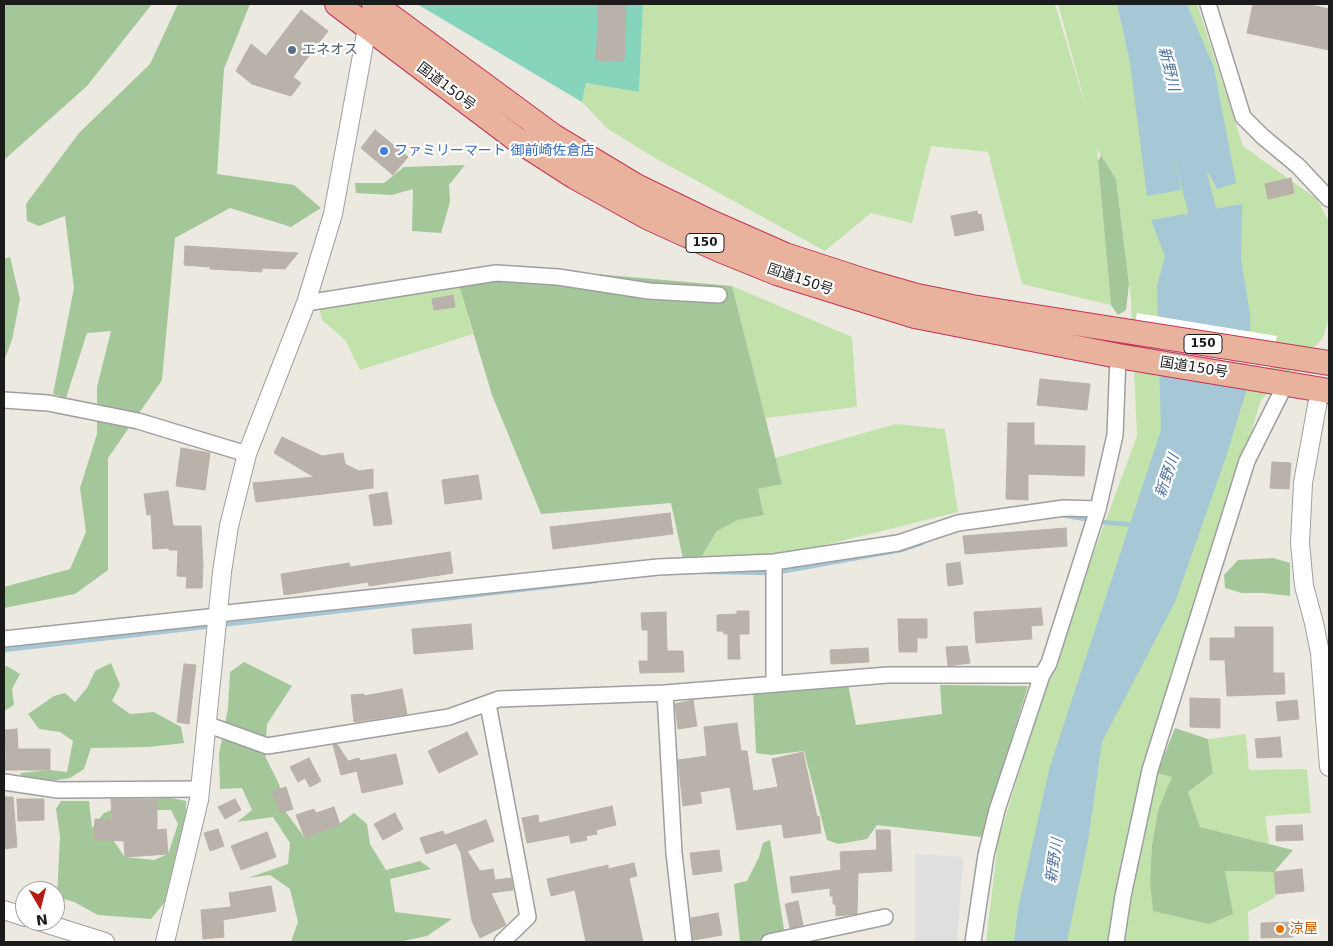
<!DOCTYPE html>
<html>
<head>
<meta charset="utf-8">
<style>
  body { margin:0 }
  #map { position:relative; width:1333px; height:946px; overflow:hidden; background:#ece9e1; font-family:"DejaVu Sans",sans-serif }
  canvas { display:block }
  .frame { position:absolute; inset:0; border:5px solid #1b1b1b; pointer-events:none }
  .north { position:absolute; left:15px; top:881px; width:50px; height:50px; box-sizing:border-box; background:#fff; border:1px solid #a4a4a4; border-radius:50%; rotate:172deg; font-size:14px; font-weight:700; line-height:20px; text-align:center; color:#1b1b1b }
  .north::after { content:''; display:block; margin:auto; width:18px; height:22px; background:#b41e12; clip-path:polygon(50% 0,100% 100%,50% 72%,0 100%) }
</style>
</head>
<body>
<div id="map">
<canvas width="1333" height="946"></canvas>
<div class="frame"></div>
<div class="north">N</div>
</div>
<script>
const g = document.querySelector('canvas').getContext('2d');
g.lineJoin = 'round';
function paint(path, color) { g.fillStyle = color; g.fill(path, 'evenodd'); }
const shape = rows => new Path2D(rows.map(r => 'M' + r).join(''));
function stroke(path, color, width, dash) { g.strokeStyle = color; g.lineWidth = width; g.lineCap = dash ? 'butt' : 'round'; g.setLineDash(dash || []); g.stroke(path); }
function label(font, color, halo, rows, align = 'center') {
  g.font = font + ' "DejaVu Sans","Noto Sans JP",sans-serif'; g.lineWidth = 4.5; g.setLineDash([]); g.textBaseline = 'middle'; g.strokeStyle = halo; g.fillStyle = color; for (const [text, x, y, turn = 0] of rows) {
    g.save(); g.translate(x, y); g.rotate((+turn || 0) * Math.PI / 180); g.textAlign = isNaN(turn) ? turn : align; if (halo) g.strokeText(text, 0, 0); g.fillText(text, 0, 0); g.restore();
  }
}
const grass = shape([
  [643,4,1055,4,1088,115,1058,4,1117,4,1130,63,1164,93,1217,189,1235,182,1214,67,1187,4,1197,4,1243,146,1317,199,1329,222,1329,317,1323,338,1261,400,1228,508,1157,772,1173,777,1158,810,1152,845,1150,881,1225,871,1274,872,1276,894,1274,898,1248,912,1249,942,986,942,998,841,1054,660,1137,436,1131,299,1116,179,1097,149,1111,305,1022,284,988,152,931,146,912,223,871,213,825,251,655,158,608,129,582,102,586,83,639,92],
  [458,282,473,334,360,370,345,340,322,320,319,306],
  [732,286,852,337,857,407,765,418],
  [896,424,945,429,958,512,789,554,702,556,717,531,738,520,764,515,758,489,782,483,775,458],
  [1246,734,1249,770,1307,769,1311,813,1265,816,1269,844,1200,827,1188,792,1213,773,1208,739]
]);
const forest = shape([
  [4,4,152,4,87,86,4,160],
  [178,4,250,4,224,69,217,174,294,185,321,208,291,227,230,208,175,238,162,380,108,458,108,570,75,594,4,608,4,587,70,569,86,532,80,488,97,434,97,387,111,331,87,333,66,398,53,394,74,288,65,216,39,226,27,221,26,204,79,133,150,64],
  [1101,155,1116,179,1129,284,1126,310,1118,315,1111,305,1098,161],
  [465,165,449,185,450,202,441,233,412,231,413,189,392,195,356,193,355,183,384,183,404,167],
  [10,257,20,299,12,340,4,361,4,259],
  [596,274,732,286,782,484,758,489,764,515,738,520,717,531,702,556,683,559,671,503,541,514,492,395,458,282,571,279],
  [1273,558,1290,563,1290,596,1264,593,1242,593,1225,588,1224,575,1238,560],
  [244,662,292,686,267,724,265,756,279,784,285,811,305,838,339,824,354,813,367,824,370,844,386,870,420,861,431,869,390,879,395,912,452,919,427,936,398,942,291,942,298,922,290,889,270,875,248,878,288,864,290,843,273,817,237,822,252,810,242,788,220,789,219,754,228,708,230,672],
  [111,663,120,685,112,701,130,714,154,712,181,727,184,743,149,747,91,748,84,769,70,778,27,785,20,773,50,770,67,772,73,741,60,732,39,729,28,714,54,696,65,693,75,702,87,688,95,671],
  [7,666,20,674,12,689,14,705,4,711,4,667],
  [848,684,856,725,942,714,940,685,1028,686,981,837,877,825,867,839,839,844,827,840,804,751,771,755,756,753,753,690],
  [1175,728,1208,739,1213,773,1188,792,1200,827,1293,850,1274,872,1225,871,1233,914,1209,924,1153,911,1150,881,1152,845,1158,810,1172,777,1157,773],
  [167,797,186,801,186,821,164,903,151,919,98,915,74,902,57,897,60,837,56,809,61,801,89,801,92,828,104,813,112,810,110,836,125,857,154,860,168,854,178,824,171,810,152,810,149,800],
  [770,840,785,936,752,942,740,942,734,884,747,881,759,857,763,843]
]);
const pitch = shape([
  [417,4,643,4,639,92,586,83,582,102]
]);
const parking = shape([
  [915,854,963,857,957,942,915,942]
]);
const water = shape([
  [1117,4,1187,4,1214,67,1236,183,1217,189,1165,94,1181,190,1147,196,1130,63],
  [1242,204,1241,259,1250,314,1249,382,1226,457,1175,602,1102,742,1088,841,1067,942,1014,942,1018,909,1050,766,1161,430,1157,286,1165,256,1151,220]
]);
const pier = shape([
  [1137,313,1277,336,1271,368,1131,345]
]);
const stream = shape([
  [1062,515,1102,522,1135,525],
  [708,572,774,573,901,550,922,543],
  [221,625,596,581],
  [4,650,213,626]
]);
const river = shape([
  [1176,95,1196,187,1212,247]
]);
const building = shape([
  [599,4,626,4,624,61,596,60,599,4],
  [1253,4,1306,4,1329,9,1329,50,1247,33,1253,4],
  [301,10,328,31,293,77,301,83,291,96,252,84,236,71,251,44,266,56,301,10],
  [375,130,408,157,393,175,361,148,375,130],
  [1291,178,1294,193,1268,199,1265,184,1291,178],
  [977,211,978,215,981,214,984,230,955,236,951,216,977,211],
  [185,246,265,251,298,253,285,269,262,268,262,272,210,269,210,267,184,265,185,246],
  [453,295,455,307,434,310,432,299,453,295],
  [1040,379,1090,384,1087,410,1037,405,1040,379],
  [1008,423,1034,423,1034,445,1085,446,1084,476,1028,474,1028,500,1006,499,1008,423],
  [282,437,322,456,343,453,345,464,359,471,373,469,373,488,256,502,253,483,314,477,274,453,282,437],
  [181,448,210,453,205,490,176,486,181,448],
  [1272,462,1291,463,1289,489,1270,488,1272,462],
  [478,475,482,499,445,504,442,480,478,475],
  [168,491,173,526,201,526,203,565,202,588,186,588,187,577,177,576,178,550,169,550,169,548,153,549,151,514,147,515,144,494,168,491],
  [387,492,392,524,374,526,369,495,387,492],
  [670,513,673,534,553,549,550,527,670,513],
  [1066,528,1067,546,965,554,963,536,1066,528],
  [450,552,453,573,369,586,368,582,284,595,281,574,349,563,350,567,450,552],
  [960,562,963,584,948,586,946,564,960,562],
  [1041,608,1043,625,1031,626,1032,639,976,643,974,612,1041,608],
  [737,611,749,611,749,634,739,634,740,659,728,659,728,634,724,634,723,631,717,631,717,615,737,614,737,611],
  [666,612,667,651,683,651,684,672,640,673,639,661,648,661,648,630,642,630,641,613,666,612],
  [898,619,927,619,927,638,917,638,917,652,899,652,898,619],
  [471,624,473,649,414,654,412,629,471,624],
  [1235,627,1273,627,1273,673,1284,673,1285,694,1227,696,1225,660,1210,660,1210,638,1235,638,1235,627],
  [967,646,970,663,948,666,946,647,967,646],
  [868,648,869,662,831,664,830,650,868,648],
  [184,664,196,665,189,724,177,722,184,664],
  [402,689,407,714,354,722,351,695,364,694,364,696,402,689],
  [1190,698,1220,699,1220,728,1190,727,1190,698],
  [693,700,697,726,678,729,675,704,693,700],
  [1297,700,1299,719,1278,721,1276,702,1297,700],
  [737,723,741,751,747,751,753,791,778,787,772,759,803,752,817,817,819,816,821,833,784,838,782,824,737,830,730,787,700,792,702,803,683,806,678,760,707,756,704,727,737,723],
  [17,729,18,749,50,749,50,770,4,770,4,758,6,758,4,730,17,729],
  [467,732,478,754,439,773,428,751,467,732],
  [1280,737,1282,757,1257,758,1255,739,1280,737],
  [337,744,348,761,359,758,360,761,396,754,403,784,362,793,357,771,341,775,333,745,337,744],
  [309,758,321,781,310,787,305,778,298,782,290,767,309,758],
  [286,787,293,809,280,813,272,791,286,787],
  [4,797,13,797,17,847,4,849,4,797],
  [17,799,44,799,44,820,18,821,17,799],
  [111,799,157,799,157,830,166,829,168,854,125,857,124,841,94,840,95,819,112,820,111,799],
  [235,799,241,810,225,819,218,807,235,799],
  [612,806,616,825,596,830,597,834,586,836,587,840,571,843,569,835,527,843,522,818,538,815,539,823,612,806],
  [334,807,340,825,305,838,296,815,314,809,316,813,334,807],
  [395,813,403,829,383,840,374,824,395,813],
  [486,820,494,841,467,851,480,871,493,869,495,880,511,878,513,890,491,893,506,925,480,938,472,921,461,853,456,843,426,854,420,838,443,831,445,835,486,820],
  [1302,825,1303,840,1276,841,1276,826,1302,825],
  [218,829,224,846,210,851,204,833,218,829],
  [876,830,890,830,892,871,858,873,857,914,836,916,836,905,833,904,833,896,830,896,830,888,792,893,790,877,841,870,840,852,877,850,876,830],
  [267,832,276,857,241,870,231,846,267,832],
  [719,850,722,871,693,875,690,853,719,850],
  [634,863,637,876,629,878,643,942,586,942,575,890,551,896,547,879,608,865,608,869,634,863],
  [1302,869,1304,891,1276,894,1274,872,1302,869],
  [271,886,276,911,223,920,224,937,203,939,201,910,231,907,229,893,271,886],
  [798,901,803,925,790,928,785,904,798,901],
  [718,913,722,935,693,940,691,918,718,913],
  [1292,922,1293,937,1261,938,1261,923,1292,922]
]);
const minor = shape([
  [1208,4,1243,117,1262,136,1298,166,1329,199],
  [306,303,496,273,558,277,649,291,719,295],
  [4,400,48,403,138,421,247,454],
  [774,562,898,543,958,523,1064,508,1098,509],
  [218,614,658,567,774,562,774,684],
  [4,639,218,616],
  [488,704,528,917,502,942],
  [206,724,267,746,449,717,499,699,665,693],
  [4,782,58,790,200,789],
  [684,942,674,853,665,693,888,675,1042,675],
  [769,942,885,917],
  [973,942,986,855,997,810,1042,675,1049,663,1098,509,1115,435,1118,356],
  [1116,942,1123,896,1150,770,1247,461,1286,383]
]);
const tertiary = shape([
  [1320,389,1303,483,1300,543,1304,586,1314,623,1320,653,1329,767],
  [4,910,25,917],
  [38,921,105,942],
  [165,942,199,800,222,572,229,526,247,454,306,303,333,214,369,17]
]);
const trunk = shape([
  [337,4,516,139,575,177,649,218,720,250,777,273,915,316,1118,356,1329,391],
  [374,4,553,136,636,186,708,221,785,255,868,282,917,296,972,307,1329,363]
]);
const markers = [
  [292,50,5,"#5c6f8a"],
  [384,151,5,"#3f7fe0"],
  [1280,929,5,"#e8710a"]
];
const shields = [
  [705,243,38],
  [1203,344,38]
];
const shieldNames = [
  ["150",705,243],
  ["150",1203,344]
];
const serviceNames = [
  ["エネオス",302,50]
];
const streetNames = [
  ["国道150号",446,87,37],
  ["国道150号",800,280,19],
  ["国道150号",1194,368,9]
];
const shopNames = [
  ["ファミリーマート 御前崎佐倉店",394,151]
];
const foodNames = [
  ["涼屋",1290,929]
];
const waterNames = [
  ["新野川",1168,69,76],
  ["新野川",1168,476,-71],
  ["新野川",1055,861,-82]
];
paint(grass, '#c2e2ab');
paint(forest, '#a4c79a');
paint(pitch, '#86d4bc');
paint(parking, '#dfdfdf');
paint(water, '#a5c7d6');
paint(pier, '#fff');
stroke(stream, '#a5c7d6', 4.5);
stroke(river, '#a5c7d6', 28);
paint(building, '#b8b2ab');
stroke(building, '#bcb1a5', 1);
stroke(minor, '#9f9f9f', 18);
stroke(tertiary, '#9f9f9f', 20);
stroke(trunk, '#c4335a', 26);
stroke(minor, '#fff', 15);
stroke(tertiary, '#fff', 18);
stroke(trunk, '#e8b29c', 24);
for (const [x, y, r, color] of markers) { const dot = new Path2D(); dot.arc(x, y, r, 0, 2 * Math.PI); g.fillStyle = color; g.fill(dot); stroke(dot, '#fff', 2); }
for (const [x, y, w] of shields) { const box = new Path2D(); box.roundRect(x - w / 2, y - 9.5, w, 19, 4); g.fillStyle = '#fff'; g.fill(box); stroke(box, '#1b1b1b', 1); }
label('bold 12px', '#1b1b1b', null, shieldNames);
label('14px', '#4e5e75', '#fff', serviceNames, 'left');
label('14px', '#1b1b1b', '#fff', streetNames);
label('14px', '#366cbe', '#fff', shopNames, 'left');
label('14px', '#c56008', '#fff', foodNames, 'left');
label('italic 15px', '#5173a1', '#fff', waterNames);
</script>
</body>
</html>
